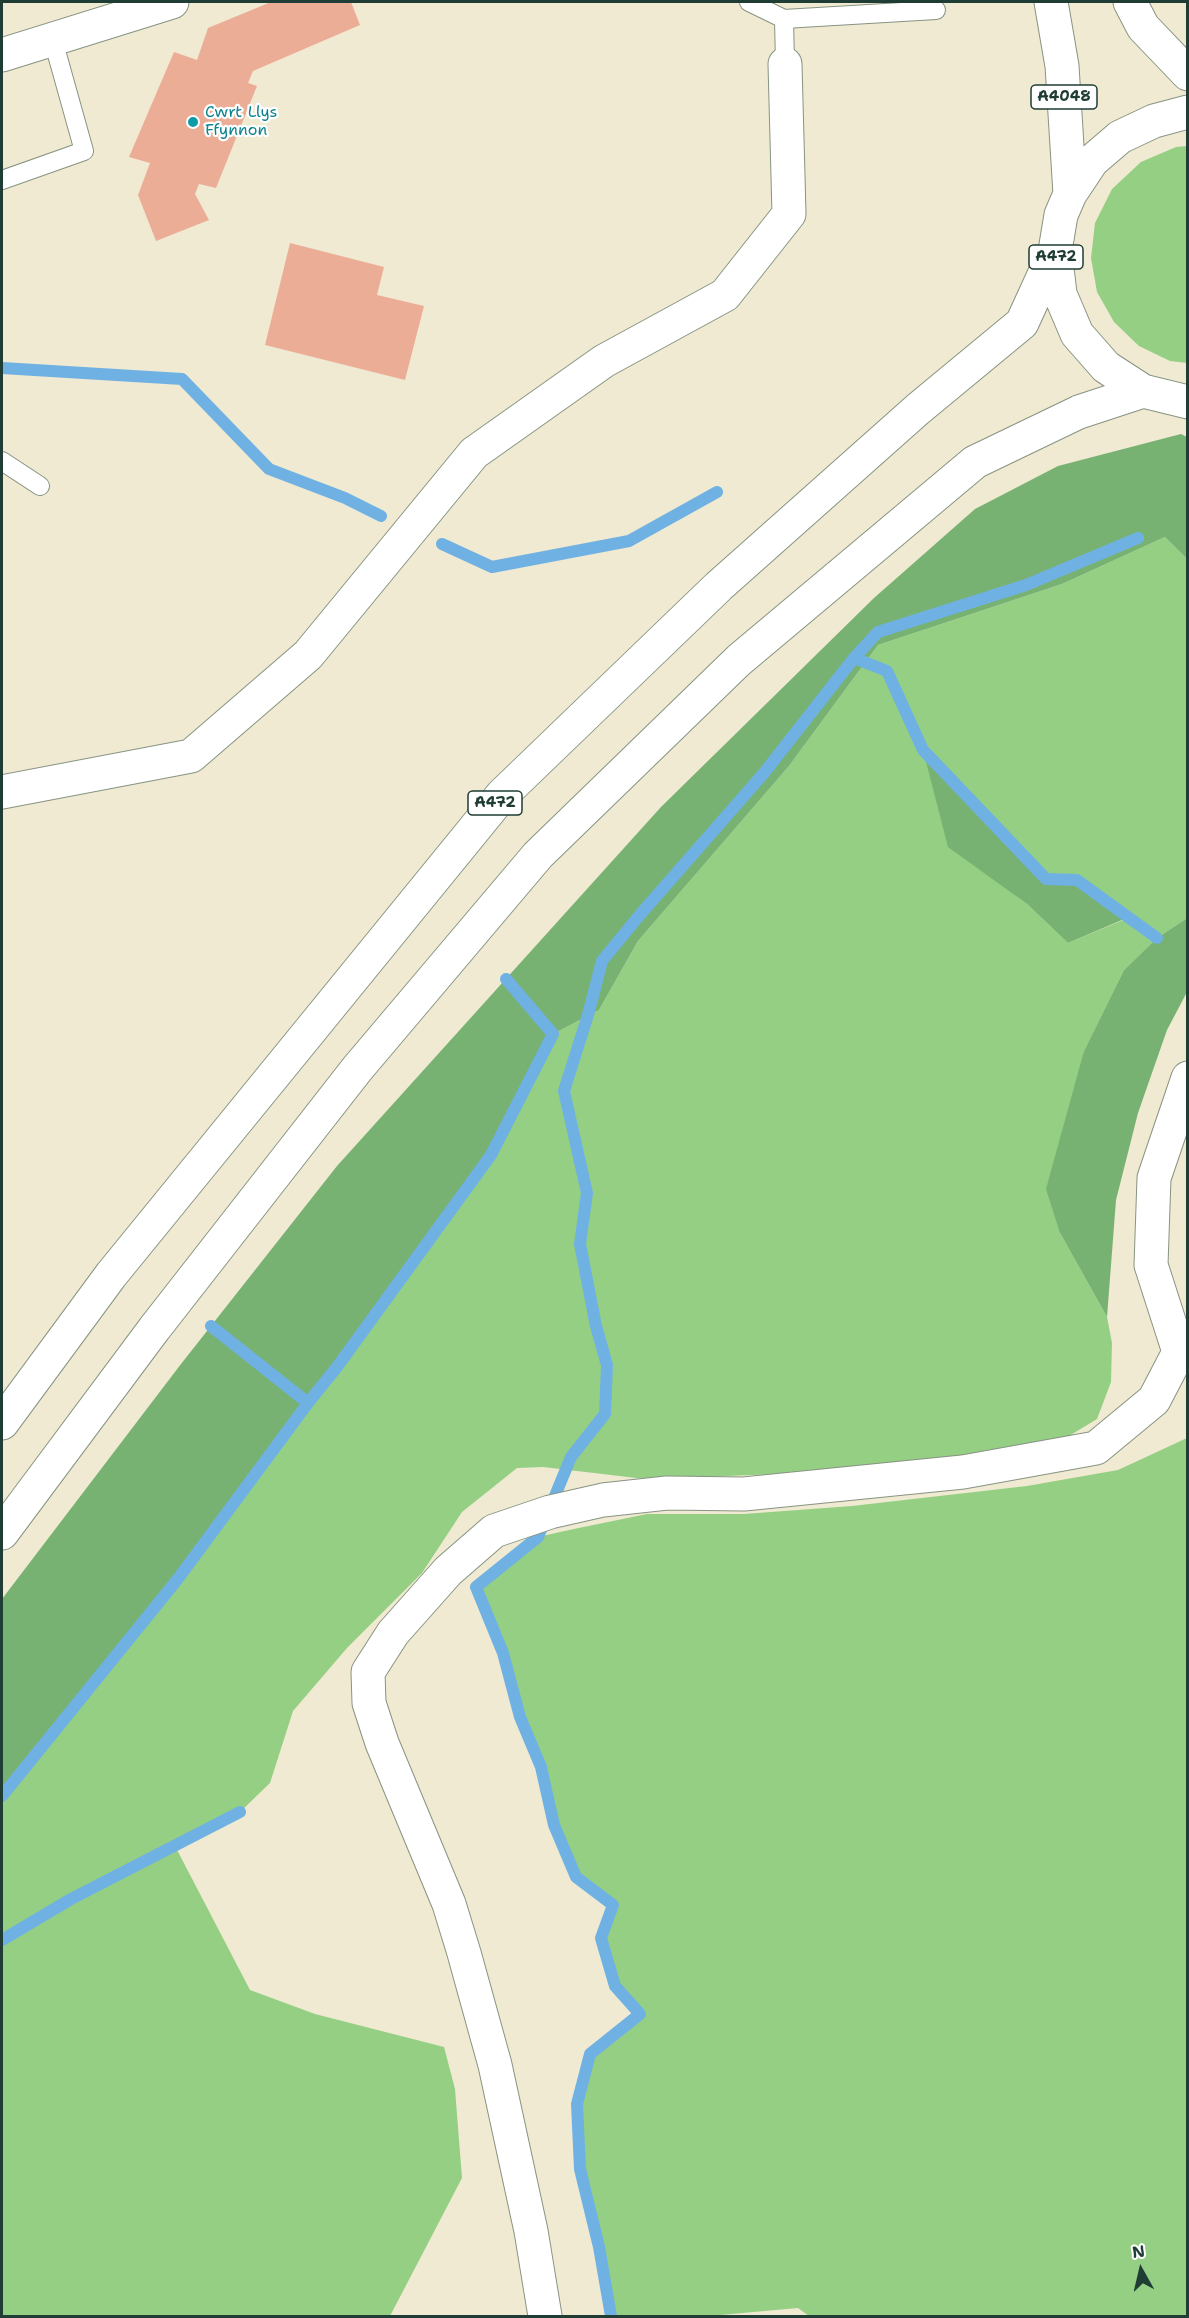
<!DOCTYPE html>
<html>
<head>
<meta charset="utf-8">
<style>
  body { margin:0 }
  #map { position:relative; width:1189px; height:2318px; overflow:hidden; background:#efead1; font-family:"Shantell Sans",sans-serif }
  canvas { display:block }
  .frame { position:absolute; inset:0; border:3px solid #1f3d34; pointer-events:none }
  .north { position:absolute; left:1111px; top:2240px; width:60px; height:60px; -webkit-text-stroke:4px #fff; paint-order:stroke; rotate:352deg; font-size:16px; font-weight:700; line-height:24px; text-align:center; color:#1f3d34 }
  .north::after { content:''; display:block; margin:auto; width:21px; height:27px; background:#1f3d34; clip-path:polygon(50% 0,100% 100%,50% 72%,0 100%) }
</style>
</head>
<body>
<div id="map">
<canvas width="1189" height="2318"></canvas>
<div class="frame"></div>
<div class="north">N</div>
</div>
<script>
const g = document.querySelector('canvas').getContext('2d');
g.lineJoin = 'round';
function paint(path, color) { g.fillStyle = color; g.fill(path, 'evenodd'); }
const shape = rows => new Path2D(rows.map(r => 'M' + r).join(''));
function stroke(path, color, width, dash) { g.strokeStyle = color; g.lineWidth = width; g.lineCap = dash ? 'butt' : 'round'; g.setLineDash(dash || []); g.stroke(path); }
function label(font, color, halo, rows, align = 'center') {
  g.font = font + ' "Shantell Sans",sans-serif'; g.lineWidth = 4.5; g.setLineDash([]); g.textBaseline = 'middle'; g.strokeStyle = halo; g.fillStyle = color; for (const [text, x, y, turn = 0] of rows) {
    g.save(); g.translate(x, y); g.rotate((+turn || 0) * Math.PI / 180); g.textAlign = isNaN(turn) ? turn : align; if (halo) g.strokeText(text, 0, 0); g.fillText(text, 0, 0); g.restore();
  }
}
const green = shape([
  [1187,146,1188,146,1187,363,1170,361,1139,346,1114,322,1097,292,1091,258,1095,223,1112,189,1141,162,1176,147],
  [1165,537,1187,559,1187,918,1157,938,1124,970,1084,1051,1060,1233,1107,1317,1112,1343,1111,1382,1097,1419,1064,1439,993,1453,859,1471,645,1479,543,1467,517,1468,462,1512,422,1573,347,1648,293,1711,270,1783,240,1812,175,1846,250,1990,315,2014,444,2047,455,2089,462,2178,390,2316,2,2316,2,1796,177,1580,419,1256,491,1155,553,1034,599,1010,638,941,789,766,878,645,1062,584],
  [924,751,1046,879,1077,880,1128,918,1068,943,1027,904,995,880],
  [1187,1438,1187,2316,809,2316,798,2308,709,2316,611,2316,599,2247,580,2169,577,2104,590,2054,640,2014,615,1986,601,1938,613,1905,576,1877,554,1825,541,1767,520,1717,503,1653,476,1587,538,1537,569,1530,647,1514,744,1514,852,1506,1027,1486,1118,1470]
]);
const forest = shape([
  [1181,434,1187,437,1187,559,1165,537,1062,584,878,645,789,766,638,941,599,1010,553,1034,491,1155,419,1256,177,1580,2,1796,2,1599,181,1364,337,1166,661,807,874,598,975,509,1058,466],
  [923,750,1046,879,1077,880,1129,917,1068,943,1027,904,948,847],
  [1187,918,1187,992,1167,1030,1138,1113,1116,1200,1107,1317,1060,1233,1046,1189,1084,1051,1124,970,1157,938]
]);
const stream = shape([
  [2,368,182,379,269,469,345,498,381,516],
  [442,544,492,567,629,541,717,492],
  [854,658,887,671,923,750,1046,879,1077,880,1157,938],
  [211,1326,308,1403],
  [2,1796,177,1580,308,1403,337,1367,491,1155,553,1034,506,979],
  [2,1940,71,1899,240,1812],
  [611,2316,599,2247,580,2169,577,2104,590,2054,640,2014,615,1986,601,1938,613,1905,576,1877,554,1825,541,1767,520,1717,503,1653,476,1587,538,1537,571,1457,605,1414,607,1365,596,1326,580,1244,587,1193,564,1091,588,1015,602,961,638,917,764,773,854,658,878,632,1026,585,1138,538]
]);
const building = shape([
  [271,2,351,2,360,25,253,71,248,83,257,86,216,188,199,184,195,194,209,220,156,241,138,195,150,163,129,157,174,52,197,60,208,28],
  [290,243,384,267,377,295,424,306,405,380,265,345]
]);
const lane = shape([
  [749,2,784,19],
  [785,64,784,19,936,10],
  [2,180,84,151,53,40],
  [2,461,40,486]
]);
const street = shape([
  [2,792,191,756,308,655,474,453,604,361,725,295,789,214,785,64],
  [1188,1078,1154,1178,1151,1265,1179,1352,1188,1356],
  [545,2316,531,2231,495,2065,464,1953,449,1904,382,1743,369,1703,368,1672,393,1633,448,1571,494,1531,550,1512,603,1500,667,1493,744,1494,963,1472,1096,1448,1154,1400,1179,1352]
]);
const secondary = shape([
  [2,55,172,2]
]);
const primary = shape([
  [1051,2,1062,66,1070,194],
  [1130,2,1143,27,1188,74],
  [1188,112,1154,121,1120,137,1092,161,1070,194,1061,215,1055,251,1060,294,1077,334,1106,367,1143,391,1188,402],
  [2,1423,111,1275,502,795,719,586,918,409,1022,323,1055,251],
  [2,1533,154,1329,357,1069,538,855,739,660,975,462,1079,412,1143,391]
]);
const markers = [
  [193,122,6,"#0f9aa8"]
];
const shields = [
  [1064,97,66],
  [1056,257,54],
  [495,803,54]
];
const shieldNames = [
  ["A4048",1064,97],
  ["A472",1056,257],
  ["A472",495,803]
];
const cultureNames = [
  ["Cwrt Llys",205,113],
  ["Ffynnon",205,131]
];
paint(green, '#94cf84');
paint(forest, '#77b272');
stroke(stream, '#70b1e4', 12);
paint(building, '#ecad97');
stroke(lane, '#879482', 20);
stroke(street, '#879482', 35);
stroke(secondary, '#879482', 35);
stroke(primary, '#879482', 35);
stroke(lane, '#fff', 18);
stroke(street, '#fff', 33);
stroke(secondary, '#fff', 33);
stroke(primary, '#fff', 33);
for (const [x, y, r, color] of markers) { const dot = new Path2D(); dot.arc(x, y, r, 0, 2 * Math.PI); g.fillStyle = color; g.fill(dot); stroke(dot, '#fff', 2); }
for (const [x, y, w] of shields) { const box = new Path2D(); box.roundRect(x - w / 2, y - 12, w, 24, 4.5); g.fillStyle = '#fff'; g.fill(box); stroke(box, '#1f3d34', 1.5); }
label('bold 15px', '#1f3d34', null, shieldNames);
label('16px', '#0d838f', '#fff', cultureNames, 'left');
</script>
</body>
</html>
